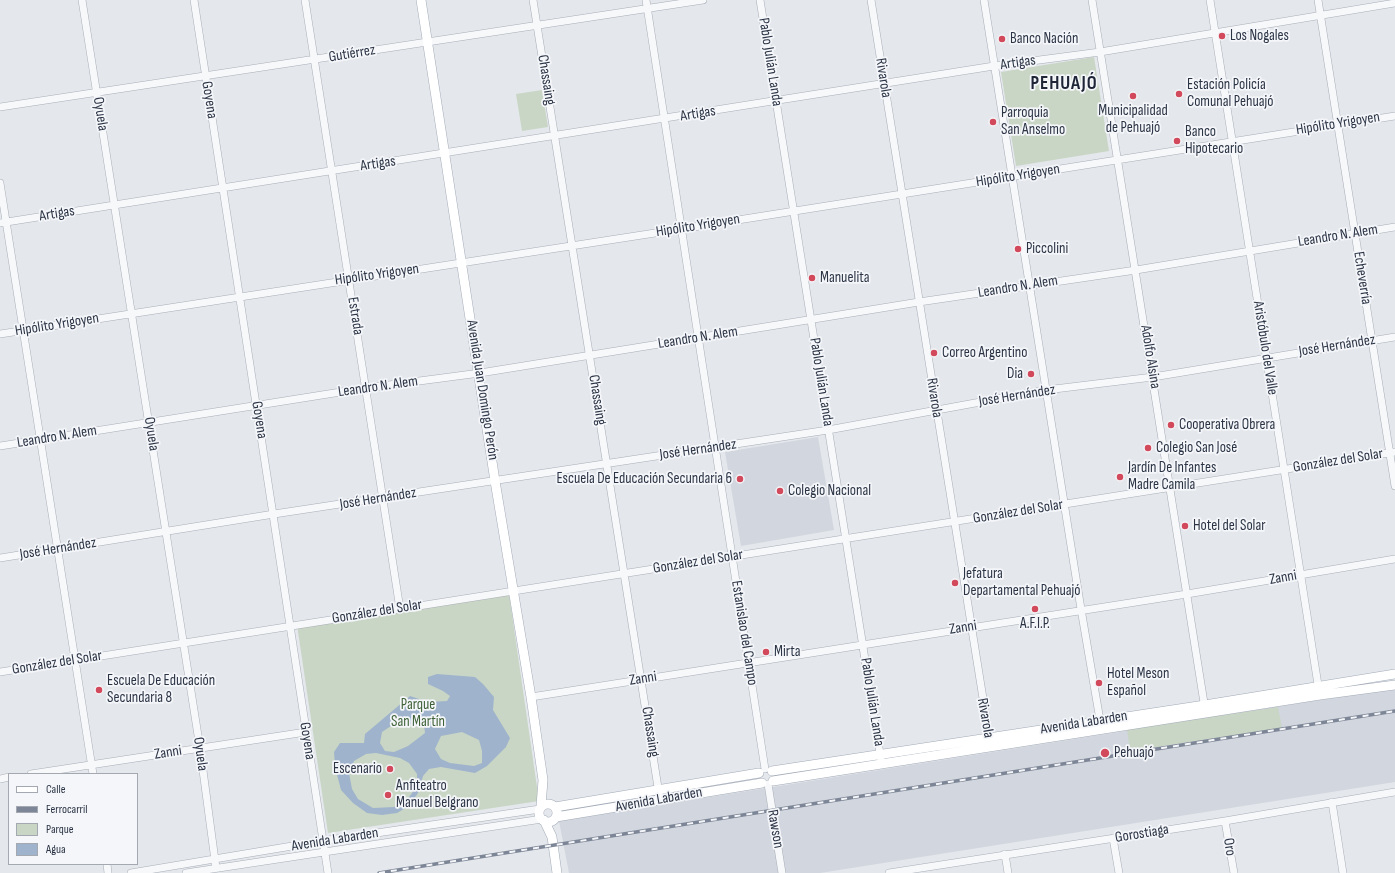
<!DOCTYPE html>
<html>
<head>
<meta charset="utf-8">
<style>
  body { margin:0 }
  #map { position:relative; width:1395px; height:873px; overflow:hidden; background:#e4e7ec; font-family:"Sofia Sans Condensed",sans-serif }
  canvas { display:block }
  .legend { position:absolute; left:8px; top:773px; width:130px; height:92px; box-sizing:border-box; background:#f4f6f9; border:1px solid #a4a8b1; margin:0; padding:5px 7px; list-style:none; font-size:12px; color:#2b3445 }
  .legend li { display:flex; align-items:center; gap:8px; height:20px }
  .legend b { width:20px; border:1px solid #a4a8b1 }
</style>
</head>
<body>
<div id="map">
<canvas width="1395" height="873"></canvas>
<ul class="legend">
<li><b style="height:5px;background:#fff"></b>Calle</li>
<li><b style="height:5px;background:#7d8696"></b>Ferrocarril</li>
<li><b style="height:11px;background:#c9d6c5"></b>Parque</li>
<li><b style="height:11px;background:#9fb4cc"></b>Agua</li>
</ul>
</div>
<script>
const g = document.querySelector('canvas').getContext('2d');
g.lineJoin = 'round';
function paint(path, color) { g.fillStyle = color; g.fill(path, 'evenodd'); }
const shape = rows => new Path2D(rows.map(r => 'M' + r).join(''));
function stroke(path, color, width, dash) { g.strokeStyle = color; g.lineWidth = width; g.lineCap = dash ? 'butt' : 'round'; g.setLineDash(dash || []); g.stroke(path); }
function label(font, color, halo, rows, align = 'center') {
  g.font = font + ' "Sofia Sans Condensed",sans-serif'; g.lineWidth = 3.5; g.setLineDash([]); g.textBaseline = 'middle'; g.strokeStyle = halo; g.fillStyle = color; for (const [text, x, y, turn = 0] of rows) {
    g.save(); g.translate(x, y); g.rotate((+turn || 0) * Math.PI / 180); g.textAlign = isNaN(turn) ? turn : align; if (halo) g.strokeText(text, 0, 0); g.fillText(text, 0, 0); g.restore();
  }
}
const built = shape([
  [818,437,834,530,741,546,725,452],
  [1395,688,1395,782,820,873,569,873,559,821]
]);
const green = shape([
  [1094,57,1109,151,1016,166,1001,72],
  [542,90,548,127,522,131,516,94],
  [509,594,539,801,328,833,297,625],
  [1278,707,1282,728,1130,751,1127,729]
]);
const water = shape([
  [437,674,475,677,483,684,494,697,493,710,510,738,506,747,487,766,475,773,441,767,429,769,423,776,418,793,409,806,397,813,382,815,367,813,353,803,341,790,335,767,334,752,340,743,364,743,365,734,410,696,428,702,447,701,450,696,443,691,428,684,428,677],
  [406,724,424,725,425,733,408,746,394,752,385,751,380,743,382,732,391,726],
  [462,732,479,740,482,751,482,763,474,766,450,763,441,759,435,749,441,736],
  [376,753,400,758,409,763,417,774,417,786,407,800,394,807,373,808,358,799,352,789,349,773,354,761,366,754]
]);
const minor = shape([
  [82,0,200,748,216,868],
  [194,0,328,873],
  [305,0,400,609],
  [533,0,660,800],
  [646,0,765,769],
  [760,0,881,760],
  [871,0,990,742],
  [984,0,1081,609,1101,726],
  [1092,0,1205,709],
  [1210,0,1319,691],
  [1318,0,1395,486],
  [0,107,703,0],
  [0,183,93,774],
  [0,223,994,66,1100,52,1395,3],
  [0,334,681,229,1395,116],
  [0,446,366,388,480,373,919,302,1136,270,1395,227],
  [0,558,274,514,828,430,1046,390,1153,377,1395,337],
  [0,672,1395,452],
  [531,697,1187,594,1395,559],
  [31,774,306,732],
  [0,779,9,777],
  [768,784,782,873],
  [1332,802,1343,873],
  [1225,821,1234,873],
  [1113,838,1119,873],
  [1005,854,1008,873],
  [107,864,108,873],
  [131,873,322,841,540,809],
  [186,873,542,819],
  [889,873,1225,821,1395,792]
]);
const major = shape([
  [421,0,495,481,531,697,543,780,541,806],
  [772,771,1205,705,1395,674],
  [773,781,1320,695,1395,685],
  '539 813a9 9 0 1 1 18 0a9 9 0 1 1-18 0Z',
  [555,807,759,773],
  [556,817,762,783],
  [544,820,552,837,557,873]
]);
const rail = shape([
  [379,873,1395,711]
]);
const markers = [
  [1222,36,4,"#d1495b"],
  [1002,39,4,"#d1495b"],
  [1179,94,4,"#d1495b"],
  [1133,96,4,"#d1495b"],
  [993,122,4,"#d1495b"],
  [1177,141,4,"#d1495b"],
  [1018,249,4,"#d1495b"],
  [812,278,4,"#d1495b"],
  [934,353,4,"#d1495b"],
  [1031,374,4,"#d1495b"],
  [1171,425,4,"#d1495b"],
  [1148,448,4,"#d1495b"],
  [1120,477,4,"#d1495b"],
  [740,479,4,"#d1495b"],
  [780,491,4,"#d1495b"],
  [1185,526,4,"#d1495b"],
  [955,583,4,"#d1495b"],
  [1035,609,4,"#d1495b"],
  [766,652,4,"#d1495b"],
  [1099,683,4,"#d1495b"],
  [99,690,4,"#d1495b"],
  [1105,753,5,"#d1495b"],
  [390,769,4,"#d1495b"],
  [388,795,4,"#d1495b"]
];
const poiNames = [
  ["Los Nogales",1230,36],
  ["Banco Nación",1010,39],
  ["Estación Policía",1187,85],
  ["Comunal Pehuajó",1187,102],
  ["Municipalidad",1133,111,"center"],
  ["de Pehuajó",1133,128,"center"],
  ["Parroquia",1001,113],
  ["San Anselmo",1001,130],
  ["Banco",1185,132],
  ["Hipotecario",1185,149],
  ["Piccolini",1026,249],
  ["Manuelita",820,278],
  ["Correo Argentino",942,353],
  ["Dia",1023,374,"right"],
  ["Cooperativa Obrera",1179,425],
  ["Colegio San José",1156,448],
  ["Jardín De Infantes",1128,468],
  ["Madre Camila",1128,485],
  ["Escuela De Educación Secundaria 6",732,479,"right"],
  ["Colegio Nacional",788,491],
  ["Hotel del Solar",1193,526],
  ["Jefatura",963,574],
  ["Departamental Pehuajó",963,591],
  ["A.F.I.P.",1035,624,"center"],
  ["Mirta",774,652],
  ["Hotel Meson",1107,674],
  ["Español",1107,691],
  ["Escuela De Educación",107,681],
  ["Secundaria 8",107,698],
  ["Pehuajó",1114,753],
  ["Escenario",382,769,"right"],
  ["Anfiteatro",396,786],
  ["Manuel Belgrano",396,803]
];
const streetNames = [
  ["Gutiérrez",352,54,-9],
  ["Pablo Julián Landa",770,62,81],
  ["Artigas",1018,63,-8],
  ["Rivarola",883,78,81],
  ["Chassaing",546,80,81],
  ["Goyena",209,100,81],
  ["Oyuela",100,114,81],
  ["Artigas",698,114,-9],
  ["Hipólito Yrigoyen",1338,124,-9],
  ["Artigas",378,164,-8],
  ["Hipólito Yrigoyen",1018,176,-9],
  ["Artigas",57,214,-9],
  ["Hipólito Yrigoyen",698,226,-9],
  ["Leandro N. Alem",1338,236,-9],
  ["Hipólito Yrigoyen",377,275,-8],
  ["Echeverría",1362,278,81],
  ["Leandro N. Alem",1018,287,-9],
  ["Estrada",355,316,81],
  ["Hipólito Yrigoyen",57,325,-9],
  ["Leandro N. Alem",698,338,-9],
  ["José Hernández",1337,346,-9],
  ["Aristóbulo del Valle",1265,348,81],
  ["Adolfo Alsina",1150,357,81],
  ["Pablo Julián Landa",821,382,81],
  ["Leandro N. Alem",378,387,-8],
  ["Avenida Juan Domingo Perón",482,390,81],
  ["José Hernández",1017,396,-9],
  ["Rivarola",934,398,81],
  ["Chassaing",597,400,81],
  ["Goyena",259,420,81],
  ["Oyuela",151,434,81],
  ["Leandro N. Alem",57,437,-9],
  ["José Hernández",698,450,-8],
  ["González del Solar",1338,461,-9],
  ["José Hernández",378,499,-9],
  ["González del Solar",1018,512,-9],
  ["José Hernández",58,549,-9],
  ["González del Solar",698,562,-9],
  ["Zanni",1283,578,-10],
  ["González del Solar",377,612,-9],
  ["Zanni",963,628,-9],
  ["Estanislao del Campo",744,633,81],
  ["González del Solar",57,663,-9],
  ["Zanni",643,679,-9],
  ["Pablo Julián Landa",872,702,81],
  ["Rivarola",985,718,80],
  ["Avenida Labarden",1084,723,-9],
  ["Chassaing",650,732,81],
  ["Goyena",307,741,81],
  ["Zanni",168,753,-9],
  ["Oyuela",200,754,82],
  ["Avenida Labarden",659,800,-10],
  ["Rawson",775,829,80],
  ["Gorostiaga",1142,834,-9],
  ["Avenida Labarden",335,840,-9],
  ["Oro",1229,847,81]
];
const parkNames = [
  ["Parque",418,705],
  ["San Martín",418,722]
];
const districtNames = [
  ["PEHUAJÓ",1064,84]
];
paint(built, '#d2d6de');
paint(green, '#c9d6c5');
paint(water, '#9fb4cc');
stroke(minor, '#a9aeb7', 8);
stroke(major, '#a3abb8', 10);
stroke(minor, '#f7f8fa', 7);
stroke(major, '#fff', 9);
stroke(rail, '#7d8696', 3.5);
stroke(rail, '#f4f6f9', 2, [6]);
for (const [x, y, r, color] of markers) { const dot = new Path2D(); dot.arc(x, y, r, 0, 2 * Math.PI); g.fillStyle = color; g.fill(dot); stroke(dot, '#f4f6f9', 1.5); }
label('15px', '#2b3445', '#f4f6f9', poiNames, 'left');
label('15px', '#2b3445', '#f4f6f9', streetNames);
label('15px', '#3f6138', '#f4f6f9', parkNames);
g.letterSpacing = '1px';
label('bold 19px', '#1d2536', '#f4f6f9', districtNames);
g.letterSpacing = '0px';
</script>
</body>
</html>
